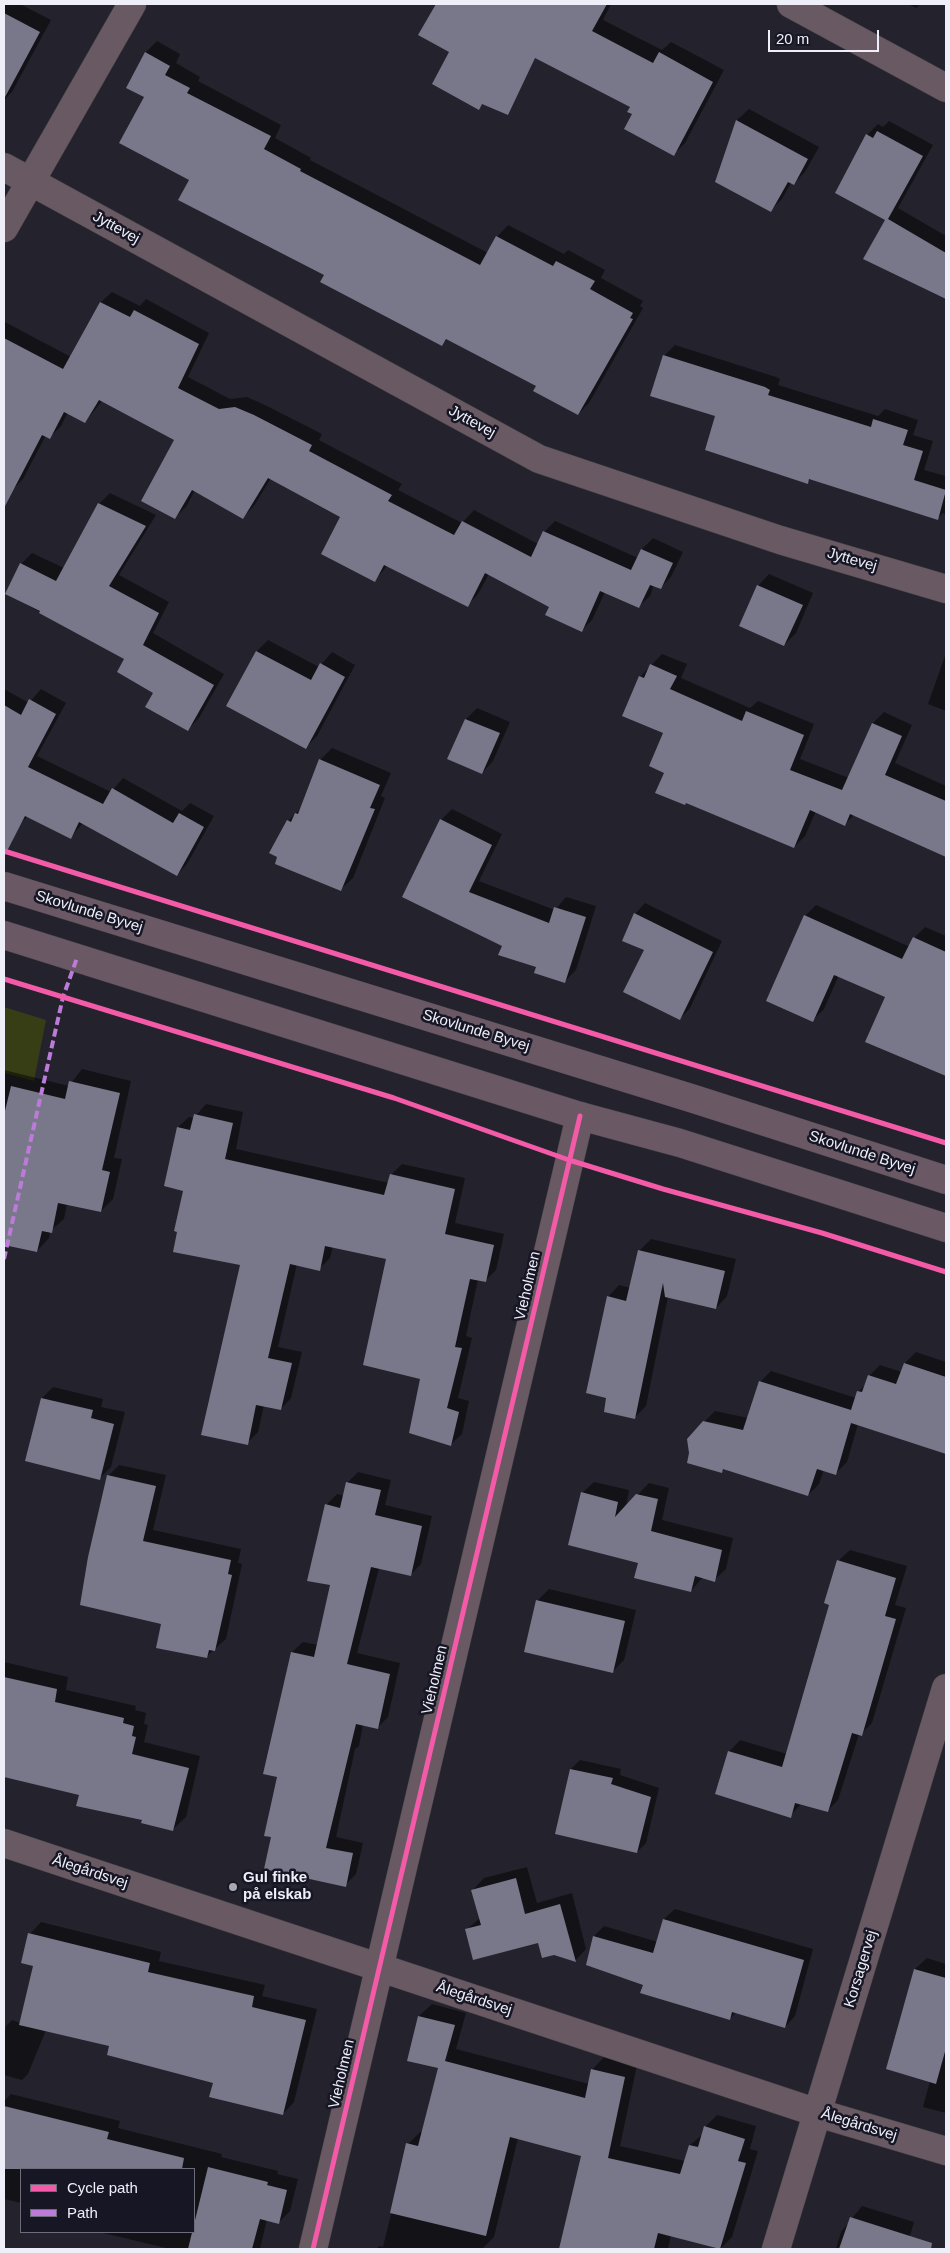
<!DOCTYPE html>
<html>
<head>
<meta charset="utf-8">
<style>
  body { margin:0 }
  #map { position:relative; width:950px; height:2253px; overflow:hidden; background:#24222c; font-family:Arial,sans-serif }
  canvas { display:block }
  .frame { position:absolute; inset:0; border:5px solid #efeffa; pointer-events:none }
  .legend { position:absolute; left:20px; top:2168px; width:175px; height:65px; box-sizing:border-box; background:#161625; border:1px solid #6d6d7a; margin:0; padding:6px 9px; list-style:none; font-size:15px; color:#efeffa }
  .legend li { display:flex; align-items:center; gap:10px; height:25px }
  .legend b { width:25px; border:1px solid #6d6d7a }
  .scale { position:absolute; left:768px; top:30px; width:111px; height:22px; box-sizing:border-box; border:2px solid #efeffa; border-top:0; padding-left:6px; font-size:15px; line-height:18px; white-space:nowrap; color:#efeffa; -webkit-text-stroke:4px #161625; paint-order:stroke }
</style>
</head>
<body>
<div id="map">
<canvas width="950" height="2253"></canvas>
<div class="frame"></div>
<ul class="legend">
<li><b style="height:6px;background:#f35aa7"></b>Cycle path</li>
<li><b style="height:6px;background:#bd7bd9"></b>Path</li>
</ul>
<div class="scale">20 m</div>
</div>
<script>
const g = document.querySelector('canvas').getContext('2d');
g.lineJoin = 'round';
function paint(path, color) { g.fillStyle = color; g.fill(path, 'evenodd'); }
const shape = rows => new Path2D(rows.map(r => 'M' + r).join(''));
function stroke(path, color, width, dash) { g.strokeStyle = color; g.lineWidth = width; g.lineCap = dash ? 'butt' : 'round'; g.setLineDash(dash || []); g.stroke(path); }
function label(font, color, halo, rows, align = 'center') {
  g.font = font + ' Arial,sans-serif'; g.lineWidth = 5; g.setLineDash([]); g.textBaseline = 'middle'; g.strokeStyle = halo; g.fillStyle = color; for (const [text, x, y, turn = 0] of rows) {
    g.save(); g.translate(x, y); g.rotate((+turn || 0) * Math.PI / 180); g.textAlign = isNaN(turn) ? turn : align; if (halo) g.strokeText(text, 0, 0); g.fillText(text, 0, 0); g.restore();
  }
}
const green = shape([
  [4,1007,46,1020,34,1081,4,1073]
]);
const shadow = shape([
  [5,4,20,4,51,20,12,92,4,100],
  [445,4,611,4,603,20,662,50,671,42,724,70,685,143,674,154,633,114,631,107,552,65],
  [908,4,921,4,916,8],
  [157,41,180,54,176,63,200,77,198,81,281,125,275,138,311,158,310,160,488,253,497,237,508,225,564,254,568,250,605,270,601,278,643,301,640,306,643,308,589,403,578,414,538,386,448,338,442,345,326,274,191,179,146,97,127,87,146,52],
  [749,109,819,147,805,172,793,184,791,183,782,199,771,210,717,182,737,120],
  [889,121,933,145,898,208,946,236,946,298,865,258,886,220,867,135,878,124,883,127],
  [112,292,140,306,146,299,209,333,188,377,230,399,247,397,265,405,322,434,319,440,402,484,398,490,462,523,474,510,538,544,544,532,555,521,638,558,642,549,653,538,683,552,671,577,660,588,654,585,650,596,639,606,605,592,592,620,581,631,550,606,489,574,478,594,468,605,388,565,375,580,342,516,271,478,254,506,243,517,195,490,186,507,175,517,175,440,102,401,85,422,68,412,61,426,50,437,46,435,23,479,12,490,4,485,4,323,5,322,71,357,101,302],
  [675,345,776,377,780,379,778,385,878,416,885,409,918,420,913,435,933,441,924,470,946,476,946,515,943,513,938,518,812,478,807,482,716,416,664,356],
  [110,493,156,515,119,575,169,602,153,633,224,674,199,718,188,729,126,659,7,594,21,564,32,553,64,568,99,504],
  [769,574,813,593,796,633,784,645,758,586],
  [268,640,319,667,332,652,355,665,317,736,306,747,257,651],
  [946,653,946,711,928,704],
  [662,654,687,664,681,678,750,708,758,701,814,724,800,759,849,778,873,723,884,712,912,725,895,763,946,786,946,855,854,815,845,824,816,811,805,836,794,847,666,772,664,732,640,677],
  [4,689,29,703,41,689,66,703,37,756,111,792,123,778,182,811,190,803,214,816,187,864,177,875,83,823,70,838,28,816,19,825,4,817],
  [477,708,510,722,493,761,482,773,466,719],
  [332,748,391,773,381,796,385,798,353,878,341,889,288,821,301,808,321,759],
  [452,809,502,834,479,881,555,910,566,897,596,906,576,970,565,981,503,945,404,897,441,820],
  [645,903,722,941,690,1008,680,1019,645,949,635,914],
  [816,905,910,947,914,938,925,927,946,936,946,1074,866,1042,887,996,839,975,824,1009,813,1020,805,916],
  [82,1069,131,1081,114,1158,122,1159,113,1199,101,1211,67,1204,64,1219,50,1231,49,1238,37,1251,4,1243,4,1070,69,1086],
  [206,1104,243,1112,236,1149,389,1183,391,1175,402,1164,465,1178,455,1223,504,1234,496,1270,485,1281,478,1279,466,1336,472,1338,458,1398,469,1401,462,1434,451,1444,421,1378,387,1258,333,1246,330,1258,319,1269,297,1264,278,1347,302,1352,291,1398,281,1409,264,1405,258,1432,247,1443,242,1264,185,1190,178,1127,189,1117,194,1118],
  [651,1239,736,1259,727,1296,716,1308,668,1297,646,1406,635,1417,608,1297,619,1285,631,1288,639,1251],
  [916,1352,946,1362,946,1453,858,1424,847,1462,836,1473,824,1469,819,1484,808,1495,725,1468,721,1472,704,1422,715,1411,748,1418,760,1382,771,1371,856,1398,858,1392,867,1383,869,1376,880,1365,902,1372,905,1363],
  [53,1387,103,1399,101,1407,125,1412,111,1467,100,1478,26,1460,42,1398],
  [119,1465,166,1475,153,1530,241,1549,238,1563,242,1564,226,1639,206,1657,162,1623,108,1476],
  [358,1472,391,1480,385,1505,432,1516,421,1564,410,1575,379,1568,357,1653,400,1663,388,1717,377,1728,363,1724,359,1746,355,1749,336,1837,363,1843,356,1874,345,1885,273,1836,292,1652,303,1642,318,1645,332,1584,326,1505,337,1494,344,1496,347,1483],
  [594,1482,629,1490,626,1507,649,1483,669,1488,662,1520,733,1538,726,1569,714,1580,703,1577,691,1591,639,1562,582,1493],
  [850,1550,907,1566,895,1605,906,1608,872,1723,861,1734,859,1734,838,1800,827,1811,802,1803,790,1816,729,1752,740,1740,787,1754,831,1604,838,1561],
  [549,1589,636,1610,624,1660,613,1671,537,1601],
  [4,1662,68,1677,66,1690,136,1706,135,1710,146,1713,144,1724,148,1725,144,1742,200,1756,186,1817,173,1829,80,1794,4,1775],
  [580,1760,621,1769,620,1775,659,1788,646,1843,637,1852,571,1769],
  [527,1867,537,1903,572,1893,586,1949,575,1961,539,1941,466,1930,480,1918,473,1890,484,1878],
  [675,1909,813,1949,795,2016,785,2027,736,2012,730,2019,645,1984,594,1936,604,1926,658,1942,664,1919],
  [41,1922,161,1952,159,1961,265,1985,262,1996,317,2009,294,2102,283,2114,214,2082,110,2046,46,2030,28,2074,22,2080,4,2075,4,2037,6,2026,12,2020,21,2023,35,1965,30,1934],
  [927,1958,946,1964,946,2113,923,2107,930,2081,887,2068,915,1969],
  [432,2004,466,2013,456,2049,589,2084,592,2070,604,2057,637,2065,620,2146,685,2161,690,2145,703,2134,705,2127,717,2115,756,2126,750,2149,758,2151,732,2237,720,2249,671,2235,668,2249,572,2249,561,2247,583,2155,518,2138,494,2237,482,2249,376,2249,379,2246,383,2247,408,2144,420,2132,422,2132,439,2067,419,2016],
  [11,2094,120,2121,118,2128,222,2154,221,2157,278,2171,277,2174,298,2179,290,2211,279,2222,267,2219,260,2249,170,2249,99,2232,194,2232,194,2169,21,2169,21,2203,4,2199,4,2101],
  [862,2206,914,2222,906,2249,836,2249,841,2232]
]);
const building = shape([
  [436,4,607,4,592,31,653,63,659,52,713,82,674,156,624,129,632,114,627,112,630,107,535,58,508,115,482,104,479,110,432,84,449,52,418,35],
  [4,13,40,32,4,99],
  [145,52,170,66,165,75,190,88,187,93,271,136,264,149,301,169,300,171,480,265,496,236,553,266,556,261,595,281,590,289,633,313,630,318,633,319,578,415,533,391,536,386,446,339,442,346,320,282,324,275,178,200,189,180,119,143,144,97,126,88],
  [736,120,808,159,794,185,788,182,771,212,715,182],
  [877,131,923,156,888,219,946,253,946,299,863,259,885,220,835,193,866,134,873,138],
  [100,302,130,317,134,310,199,344,178,388,219,409,235,407,254,415,312,445,309,451,392,495,388,501,454,535,462,521,531,557,543,531,631,570,641,549,673,563,661,589,650,585,639,608,600,591,582,632,545,615,549,607,485,573,468,607,384,565,375,582,321,554,340,517,268,478,243,519,192,490,175,519,141,501,174,440,99,400,85,423,64,412,50,439,42,435,4,508,4,338,63,369],
  [663,355,765,387,770,390,768,395,871,427,873,419,908,430,903,445,923,451,914,480,946,490,938,520,809,479,808,484,705,450,715,416,650,396],
  [98,503,146,526,109,586,159,613,143,645,214,685,188,731,145,707,153,693,117,672,124,659,39,613,40,611,5,594,20,563,56,581],
  [757,585,803,605,784,646,739,626],
  [256,651,311,680,320,663,345,677,306,749,226,706],
  [650,664,677,676,670,689,742,721,746,711,804,735,790,770,842,790,872,723,902,736,885,775,946,801,946,857,850,814,845,826,810,810,794,848,686,803,685,805,655,793,664,773,649,766,663,733,622,716,639,676,644,678],
  [29,699,56,714,28,767,103,804,112,788,173,823,179,813,204,827,177,876,79,822,71,839,25,816,4,857,4,705,21,715],
  [465,719,500,733,482,774,447,759],
  [319,759,380,785,370,808,375,809,341,891,275,864,277,857,269,853,287,820,291,822,295,813,298,814],
  [440,819,492,845,469,892,549,923,554,907,586,917,565,983,534,973,536,967,498,955,502,946,402,897],
  [634,913,713,952,680,1020,623,992,644,950,622,941],
  [804,915,902,959,913,937,946,952,946,1076,865,1042,885,997,834,975,813,1022,766,1001],
  [69,1081,120,1093,102,1170,110,1172,101,1212,58,1203,52,1233,42,1231,37,1252,4,1245,4,1115,11,1086,65,1099],
  [194,1114,233,1123,225,1159,384,1195,390,1174,455,1189,445,1234,494,1245,486,1282,470,1279,455,1347,462,1348,447,1408,459,1412,451,1446,409,1433,420,1379,363,1365,386,1259,325,1246,320,1271,290,1264,268,1358,292,1363,281,1410,256,1405,248,1445,201,1435,240,1265,173,1252,177,1232,174,1231,183,1191,164,1186,177,1127,190,1130],
  [638,1250,725,1271,716,1309,665,1297,663,1283,635,1419,604,1412,606,1398,586,1393,607,1296,626,1301],
  [904,1363,946,1377,946,1454,851,1423,836,1475,817,1469,808,1496,723,1469,722,1473,687,1463,689,1453,687,1439,703,1421,743,1430,759,1381,851,1410,857,1391,862,1392,868,1375,896,1384],
  [41,1398,93,1410,91,1418,114,1424,100,1480,25,1461],
  [107,1475,156,1486,143,1541,231,1560,228,1574,232,1575,215,1651,209,1650,207,1658,156,1648,161,1624,80,1605,88,1557],
  [346,1482,381,1490,375,1515,422,1526,411,1576,371,1567,347,1664,390,1674,378,1729,356,1724,326,1848,353,1853,346,1887,264,1869,271,1837,264,1836,277,1777,263,1774,291,1652,314,1657,330,1585,307,1581,325,1504,340,1508],
  [581,1492,618,1502,615,1517,636,1494,658,1499,651,1531,722,1550,715,1582,695,1576,691,1592,634,1578,638,1563,568,1545],
  [837,1560,896,1578,885,1616,896,1619,862,1736,852,1733,828,1812,795,1803,791,1818,715,1794,728,1751,782,1767,829,1605,824,1603],
  [536,1600,625,1621,613,1673,524,1652],
  [4,1677,57,1689,55,1702,124,1718,123,1723,134,1726,132,1736,136,1737,132,1754,189,1768,173,1831,141,1823,142,1820,76,1806,79,1795,4,1777],
  [570,1769,613,1778,611,1784,651,1797,637,1853,555,1834],
  [516,1878,525,1914,560,1904,576,1962,554,1955,542,1958,538,1943,473,1960,465,1929,481,1925,471,1890],
  [663,1919,804,1960,785,2028,732,2012,730,2020,640,1993,643,1985,586,1965,593,1936,653,1953],
  [28,1933,150,1963,148,1972,254,1996,252,2007,306,2020,283,2115,209,2097,213,2083,107,2055,109,2046,19,2025,33,1966,21,1963],
  [914,1969,946,1978,946,2048,936,2084,886,2069],
  [418,2016,455,2025,445,2061,585,2098,591,2069,625,2077,608,2158,680,2174,689,2145,698,2147,704,2126,745,2139,738,2161,746,2163,720,2249,658,2233,654,2249,559,2249,581,2156,510,2137,486,2236,390,2213,406,2143,418,2146,438,2068,407,2061],
  [4,2106,109,2132,107,2139,184,2158,182,2169,4,2169],
  [208,2167,268,2182,267,2185,287,2190,279,2224,260,2219,252,2249,188,2249],
  [850,2217,932,2243,931,2249,839,2249]
]);
const minor = shape([
  [791,4,946,88],
  [4,167,539,459,780,540,946,589],
  [4,228,132,4],
  [4,1843,818,2113,946,2151],
  [313,2249,580,1116],
  [776,2249,946,1688]
]);
const major = shape([
  [4,886,694,1099,946,1180],
  [4,935,580,1116,680,1143,946,1228]
]);
const quiet = shape([
  [4,1259,63,997,77,958]
]);
const cycleway = shape([
  [4,851,946,1143],
  [4,979,394,1098,569,1160,663,1189,822,1233,946,1272],
  [313,2249,580,1116]
]);
const markers = [
  [233,1887,5,"#a8a7b2"]
];
const streetNames = [
  ["Jyttevej",116,228,29],
  ["Jyttevej",472,422,29],
  ["Jyttevej",852,560,16],
  ["Skovlunde Byvej",89,912,17],
  ["Skovlunde Byvej",476,1031,17],
  ["Skovlunde Byvej",862,1153,18],
  ["Vieholmen",528,1286,-77],
  ["Vieholmen",435,1680,-77],
  ["Ålegårdsvej",90,1872,18],
  ["Korsagervej",861,1969,-73],
  ["Ålegårdsvej",474,1999,18],
  ["Vieholmen",342,2074,-77],
  ["Ålegårdsvej",859,2125,17]
];
const poiNames = [
  ["Gul finke",243,1878],
  ["på elskab",243,1895]
];
paint(green, '#373e16');
paint(shadow, '#0007');
paint(building, '#79788b');
stroke(minor, '#414048', 29);
stroke(major, '#414048', 29);
stroke(minor, '#685962', 28);
stroke(major, '#6a5965', 28);
stroke(quiet, '#bd7bd9', 4, [8, 4]);
stroke(cycleway, '#f35aa7', 5);
for (const [x, y, r, color] of markers) { const dot = new Path2D(); dot.arc(x, y, r, 0, 2 * Math.PI); g.fillStyle = color; g.fill(dot); stroke(dot, '#161625', 2); }
label('15px', '#efeffa', '#161625', streetNames);
label('bold 15px', '#efeffa', '#161625', poiNames, 'left');
</script>
</body>
</html>
